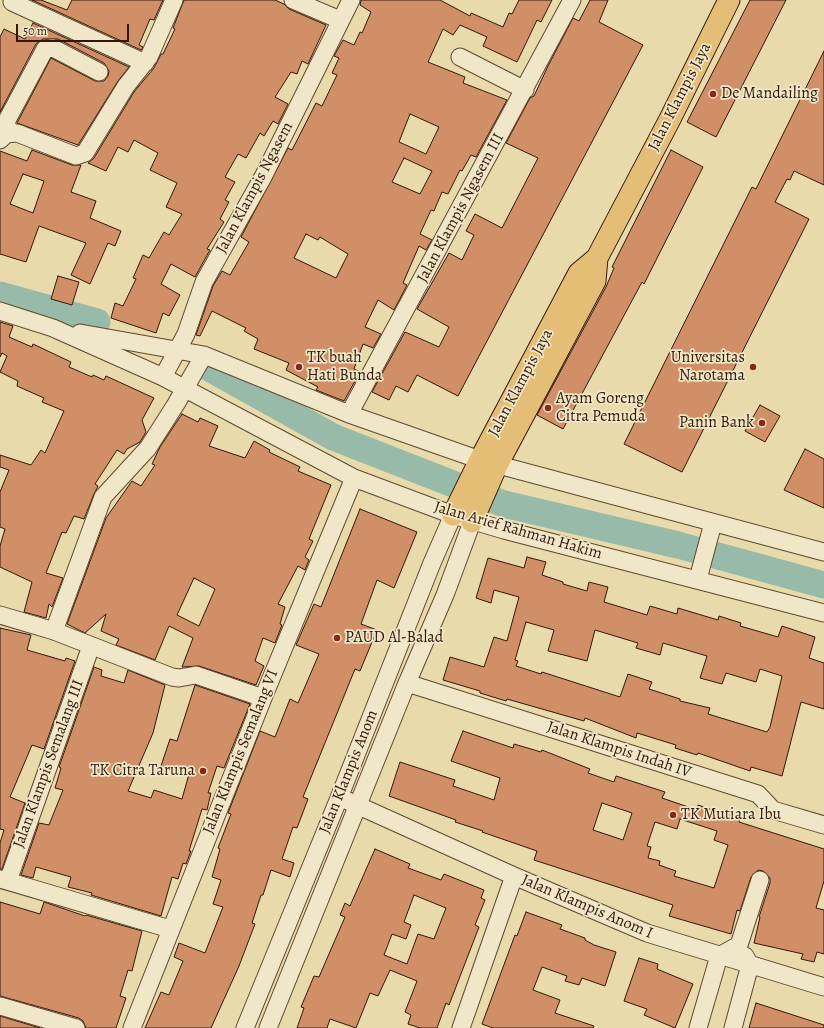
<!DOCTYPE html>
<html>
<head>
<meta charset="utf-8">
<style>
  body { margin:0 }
  #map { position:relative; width:824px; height:1028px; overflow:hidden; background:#e8daab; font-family:Alegreya,serif }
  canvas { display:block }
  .scale { position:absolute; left:16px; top:24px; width:113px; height:18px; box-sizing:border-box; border:2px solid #331706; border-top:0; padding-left:5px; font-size:12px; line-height:14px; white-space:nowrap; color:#331706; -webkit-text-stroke:3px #f0e7c8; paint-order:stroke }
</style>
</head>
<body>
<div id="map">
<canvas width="824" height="1028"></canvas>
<div class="scale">50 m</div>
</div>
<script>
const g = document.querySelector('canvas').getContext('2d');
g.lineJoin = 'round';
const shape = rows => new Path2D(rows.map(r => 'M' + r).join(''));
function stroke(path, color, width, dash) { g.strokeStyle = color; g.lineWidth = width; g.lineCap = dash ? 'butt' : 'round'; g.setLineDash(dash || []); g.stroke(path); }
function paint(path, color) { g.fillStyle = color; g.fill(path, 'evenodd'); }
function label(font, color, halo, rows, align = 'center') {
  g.font = font + ' Alegreya,serif'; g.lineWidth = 3.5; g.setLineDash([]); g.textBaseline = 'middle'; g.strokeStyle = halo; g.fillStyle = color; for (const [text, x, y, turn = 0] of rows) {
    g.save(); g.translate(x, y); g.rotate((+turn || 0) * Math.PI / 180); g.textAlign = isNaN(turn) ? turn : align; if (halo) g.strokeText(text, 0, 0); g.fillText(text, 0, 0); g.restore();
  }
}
const river = shape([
  [0,295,97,322],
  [202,364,333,437,504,504,678,545,824,585]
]);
const building = shape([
  [32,0,41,0,67,10,72,0,163,0,154,20,150,19,139,45,143,47,141,50,32,0],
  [184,0,275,0,284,4,289,9,326,25,308,64,302,61,297,74,291,72,275,97,288,104,278,124,273,121,264,136,260,133,246,158,238,154,225,177,235,182,225,200,229,202,220,219,224,222,207,249,210,250,195,277,171,264,161,284,180,295,169,316,163,313,156,333,111,318,115,303,123,306,136,279,133,278,143,255,149,258,164,232,169,235,182,214,166,207,177,183,150,170,158,153,134,140,128,152,118,147,106,171,88,163,94,158,134,92,154,68,161,54,163,54,175,29,173,28,184,0],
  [361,0,440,0,470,16,471,13,503,27,509,13,512,14,519,0,552,0,541,22,537,20,517,62,483,46,487,37,460,25,453,35,443,29,428,62,465,77,463,83,507,100,476,157,471,155,462,171,460,170,448,194,442,192,434,211,431,210,420,234,432,240,426,250,419,246,403,283,407,285,394,310,378,300,365,327,381,334,373,348,363,344,354,369,360,372,344,401,316,390,318,387,286,370,289,363,254,349,258,339,244,331,246,328,212,311,200,336,196,335,213,286,222,271,230,275,249,242,241,237,288,148,292,150,316,103,322,106,337,75,332,73,339,58,334,56,343,40,354,45,360,32,362,33,371,12,360,5,361,0],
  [410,114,439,127,426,154,399,142,410,114],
  [404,158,432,171,420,194,392,182,404,158],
  [306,234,318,240,320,237,348,254,336,278,294,258,306,234],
  [590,0,608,0,599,22,643,45,458,396,417,375,408,392,396,386,389,400,372,392,405,332,439,347,449,327,417,309,449,253,462,260,474,235,466,231,475,214,502,228,538,158,506,143,530,98,534,96,548,66,573,18,579,21,590,0],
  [750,0,786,0,716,137,687,122,750,0],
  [33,23,129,67,118,81,78,145,17,123,51,58,95,81,104,81,108,76,109,71,104,63,58,39,43,39,36,44,0,112,0,37,4,29,25,39,33,23],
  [824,51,824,185,794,171,790,180,787,179,775,202,809,219,682,472,624,444,752,187,756,189,824,51],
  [32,150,72,165,81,165,71,192,96,201,90,218,121,231,115,246,108,243,90,284,71,275,86,243,39,226,26,262,0,254,0,151,27,161,32,150],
  [23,174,44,181,33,213,10,204,23,174],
  [671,150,703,167,644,284,642,282,563,429,537,415,606,287,614,268,612,267,671,150],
  [58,276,79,282,72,305,51,299,58,276],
  [0,322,13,326,9,337,32,347,33,344,71,362,69,367,92,377,93,375,104,380,106,376,154,398,142,420,146,432,140,442,127,449,124,454,117,450,95,484,98,486,94,494,84,519,74,516,66,533,62,532,46,573,63,578,52,607,49,604,46,618,24,612,32,582,0,567,0,546,5,529,0,527,0,492,9,470,0,467,0,455,31,465,41,450,45,453,64,411,42,402,44,398,17,386,18,381,0,372,7,356,2,353,0,357,0,322],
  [760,405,780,416,765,442,745,431,760,405],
  [182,414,198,422,200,418,218,426,209,446,245,458,254,441,270,450,269,452,300,467,298,471,331,485,309,539,313,541,305,557,309,560,305,570,298,566,278,604,285,607,280,624,282,625,275,643,263,638,255,661,264,666,256,685,199,666,182,667,193,638,169,626,155,660,116,645,119,639,101,631,106,614,85,633,67,624,106,518,132,481,141,486,155,465,152,464,160,447,182,414],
  [194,578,215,589,199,626,177,615,194,578],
  [805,449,824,459,824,508,784,490,805,449],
  [360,509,417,532,394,588,377,580,361,624,377,630,360,671,355,669,303,797,308,799,297,828,293,827,282,859,294,863,290,877,271,870,263,895,261,895,252,923,255,924,239,966,211,1028,145,1028,161,992,169,995,183,961,174,957,179,943,205,953,223,907,213,904,221,880,212,877,220,849,218,848,231,814,228,813,260,731,275,737,290,699,298,703,319,654,296,645,314,604,321,607,360,509],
  [527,557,546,562,542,575,563,582,563,584,587,591,589,582,608,587,604,602,647,615,650,606,677,614,678,608,718,620,719,616,741,623,740,626,778,637,782,626,815,637,809,658,824,663,824,709,801,702,782,776,751,767,750,771,698,753,697,755,675,748,676,745,637,733,636,738,585,718,584,721,507,699,506,701,480,693,480,691,443,680,450,657,484,667,494,637,507,641,519,597,494,590,491,603,476,598,488,558,524,568,527,557],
  [526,622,554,630,548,651,587,661,595,630,638,643,636,648,660,655,663,643,707,656,700,678,722,684,726,673,756,682,760,669,782,676,770,727,767,732,708,714,710,708,680,701,680,699,649,689,652,682,628,674,620,697,542,672,541,674,516,666,518,661,515,660,526,622],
  [0,628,31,635,27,650,65,661,66,658,75,661,44,749,32,745,10,797,25,803,2,869,0,869,0,843,4,830,0,829,0,628],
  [94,667,102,670,101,676,124,683,128,670,165,685,153,733,128,791,151,798,154,790,182,799,189,774,161,766,170,739,177,741,195,685,250,704,224,768,217,766,208,793,211,793,207,810,202,809,189,851,191,851,186,864,183,863,178,879,172,877,161,916,91,895,92,893,68,887,71,877,36,867,33,878,21,875,39,823,49,825,63,790,55,788,61,768,59,767,94,667],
  [463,731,513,748,514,744,541,752,542,750,590,769,588,773,614,782,616,776,665,792,662,798,697,810,698,805,724,814,725,809,742,815,739,822,824,849,824,881,816,908,824,910,824,954,817,952,814,962,801,959,803,954,754,943,760,917,759,917,770,883,770,878,763,871,758,870,751,877,740,911,737,910,731,934,669,916,673,905,534,860,537,851,482,832,483,831,455,822,456,820,389,796,400,762,455,780,453,786,494,800,500,778,451,761,463,731],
  [602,803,632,813,623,840,593,830,602,803],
  [680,819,717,831,714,840,728,845,714,888,674,876,676,871,659,865,660,861,648,858,651,847,647,846,655,822,677,829,680,819],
  [375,849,410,864,408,868,441,880,444,874,484,890,481,898,485,900,475,925,479,927,449,1005,446,1003,437,1028,420,1028,408,1024,411,1015,405,1012,417,981,390,970,378,996,370,993,356,1028,330,1019,327,1028,297,1028,304,1008,301,1007,314,976,319,977,345,917,340,915,345,903,350,906,375,849],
  [414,895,446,908,434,939,418,934,407,964,384,955,392,934,406,939,411,925,404,922,414,895],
  [0,902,40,914,44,902,85,916,86,915,142,931,132,971,128,970,120,996,126,998,116,1028,86,1028,83,1021,79,1018,0,996,0,902],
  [526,912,562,925,560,929,585,938,585,940,594,945,616,952,605,986,582,978,579,985,565,981,567,976,542,967,533,990,560,1000,555,1013,594,1026,593,1028,493,1028,482,1024,515,935,517,936,526,912],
  [639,958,658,964,657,969,693,984,675,1028,644,1015,647,1009,624,1001,639,958],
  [756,1003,824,1025,824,1028,749,1028,756,1003],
  [0,1016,40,1028,0,1028,0,1016]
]);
const minor = shape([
  [293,0,340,20],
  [12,2,145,63],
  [460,57,525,90],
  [9,132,6,122,45,49,53,48,99,72],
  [0,140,6,134,17,133,76,156,85,153,126,86,149,57,174,0],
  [0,311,53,328,163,377,354,478,453,515,504,530,824,613],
  [80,333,204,355,349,414,480,460,824,552],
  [163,377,186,334,204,282,263,177,351,0],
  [349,414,572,0],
  [698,579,713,523],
  [0,615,54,631,172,677,179,678,196,675,263,698],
  [54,631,103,497,148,448,176,404,204,355],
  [407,683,758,794,773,810,824,825],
  [348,801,514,876,647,933,824,987],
  [0,879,170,929],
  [8,881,91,646],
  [0,1006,76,1028],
  [132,1028,263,698,354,478],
  [245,1028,339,798,432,563,453,515],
  [268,1028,407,683,445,595,472,522],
  [461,1028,514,876],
  [698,1028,719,956,739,945,760,880],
  [733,1028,750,965,745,956]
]);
const major = shape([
  [453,515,480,460,579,273,597,258],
  [472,522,497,465,595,281,597,258,670,119,729,0]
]);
const markers = [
  [713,94,4,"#8f2418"],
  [299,367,4,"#8f2418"],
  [753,367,4,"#8f2418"],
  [548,408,4,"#8f2418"],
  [762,423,4,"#8f2418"],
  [337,638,4,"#8f2418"],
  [203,771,4,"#8f2418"],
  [673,815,4,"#8f2418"]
];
const poiNames = [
  ["De Mandailing",721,94],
  ["TK buah",307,358],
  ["Hati Bunda",307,376],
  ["Universitas",745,358,"right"],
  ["Narotama",745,376,"right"],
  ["Ayam Goreng",556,399],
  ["Citra Pemuda",556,417],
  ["Panin Bank",754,423,"right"],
  ["PAUD Al-Balad",345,638],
  ["TK Citra Taruna",195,771,"right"],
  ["TK Mutiara Ibu",681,815]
];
const streetNames = [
  ["Jalan Klampis Jaya",680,97,-63],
  ["Jalan Klampis Ngasem",255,188,-62],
  ["Jalan Klampis Ngasem III",461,208,-62],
  ["Jalan Klampis Jaya",521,383,-62],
  ["Jalan Arief Rahman Hakim",518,531,16],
  ["Jalan Klampis Indah IV",619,750,18],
  ["Jalan Klampis Semalang VI",241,752,-68],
  ["Jalan Klampis Semalang III",49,764,-70],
  ["Jalan Klampis Anom",349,772,-68],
  ["Jalan Klampis Anom I",587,907,23]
];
stroke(river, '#97bba8', 27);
paint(building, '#d08f67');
stroke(building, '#331706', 1);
stroke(minor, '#60482f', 19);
stroke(major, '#331706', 23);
stroke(minor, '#f0e7c8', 17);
stroke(major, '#e4bd76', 21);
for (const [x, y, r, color] of markers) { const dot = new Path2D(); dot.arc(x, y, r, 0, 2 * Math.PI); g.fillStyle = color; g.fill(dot); stroke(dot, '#f0e7c8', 1.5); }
label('16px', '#331706', '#f0e7c8', poiNames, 'left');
label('16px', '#331706', '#f0e7c8', streetNames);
</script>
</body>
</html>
